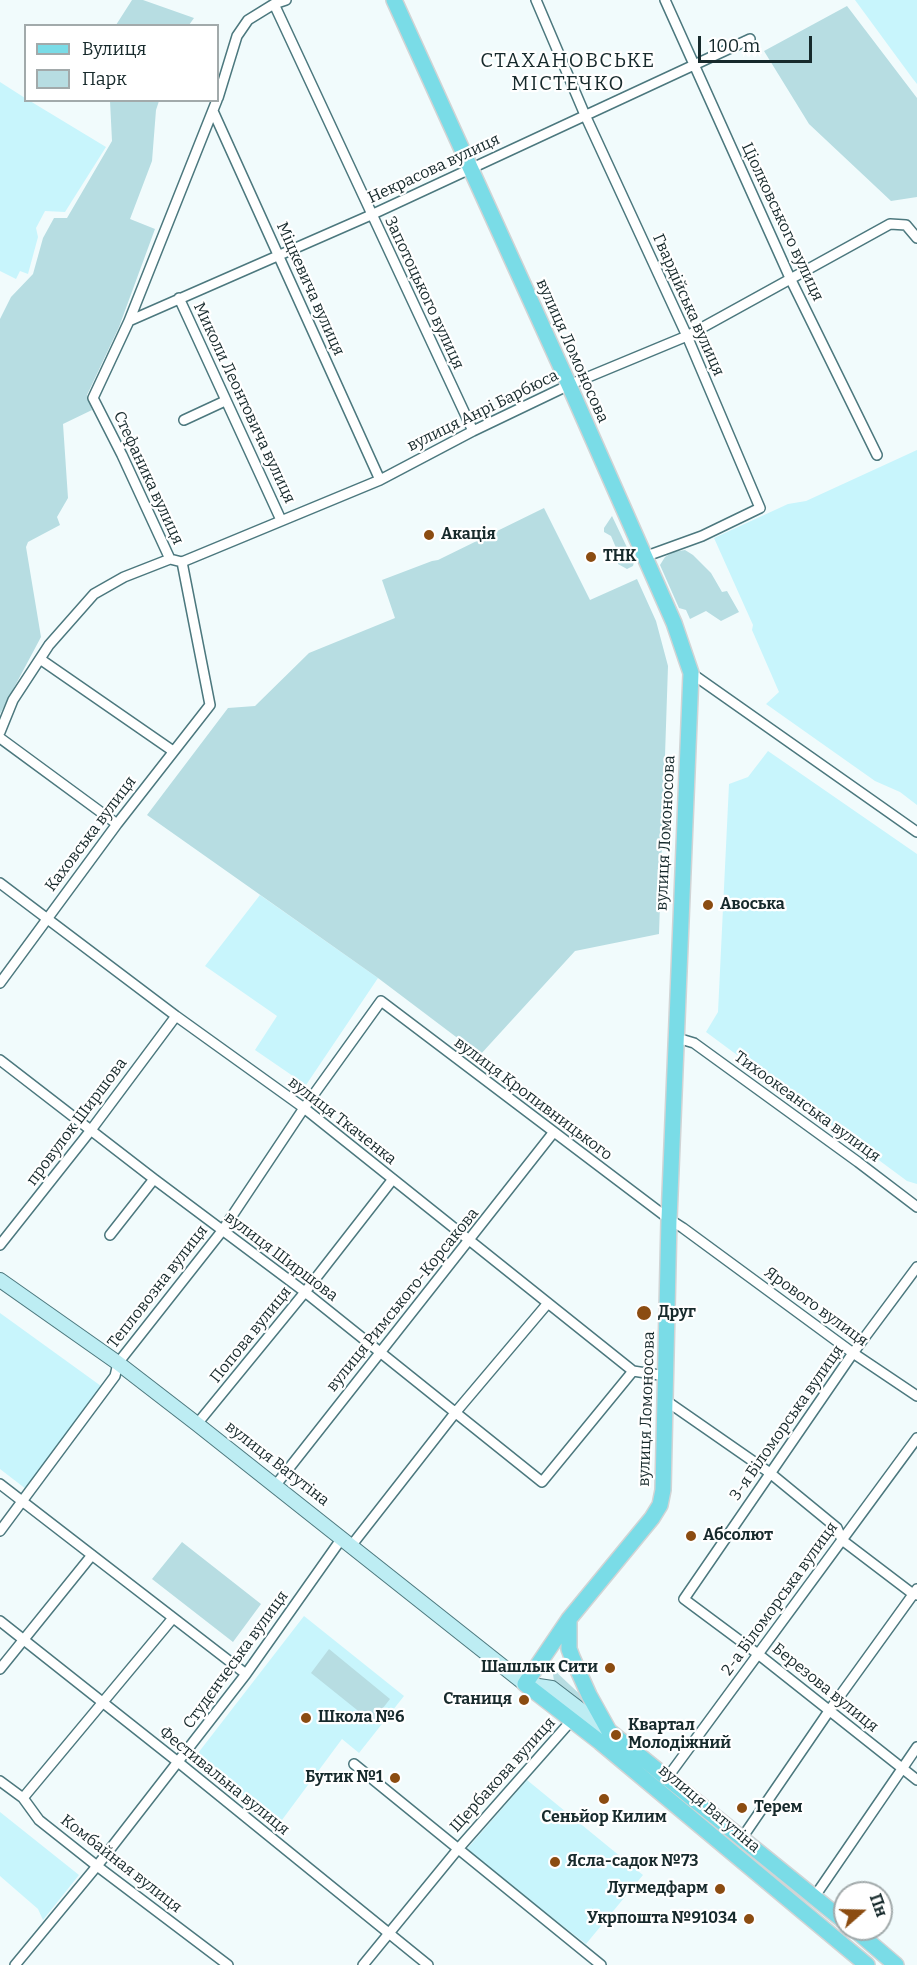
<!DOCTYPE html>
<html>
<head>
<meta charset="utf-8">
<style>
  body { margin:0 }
  #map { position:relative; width:917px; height:1965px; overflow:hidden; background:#f1fbfc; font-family:Bitter,serif }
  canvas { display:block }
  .legend { position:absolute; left:24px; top:24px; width:195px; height:78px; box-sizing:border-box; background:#fff; border:2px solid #a2aaab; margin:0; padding:8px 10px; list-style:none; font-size:18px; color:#172a2c }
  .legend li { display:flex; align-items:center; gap:12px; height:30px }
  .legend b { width:30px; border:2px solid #a2aaab }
  .north { position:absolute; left:833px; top:1881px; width:60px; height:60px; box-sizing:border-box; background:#fff; border:2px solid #a2aaab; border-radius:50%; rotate:70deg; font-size:16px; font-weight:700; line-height:24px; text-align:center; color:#172a2c }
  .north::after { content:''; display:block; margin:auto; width:21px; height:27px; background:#8b4c11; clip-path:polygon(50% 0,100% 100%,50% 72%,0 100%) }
  .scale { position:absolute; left:698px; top:36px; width:114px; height:27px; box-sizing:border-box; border:3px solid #172a2c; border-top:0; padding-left:8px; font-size:18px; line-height:21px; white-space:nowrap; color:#172a2c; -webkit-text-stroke:4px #fff; paint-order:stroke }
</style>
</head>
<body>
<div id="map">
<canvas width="917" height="1965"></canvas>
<ul class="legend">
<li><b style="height:8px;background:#7adce7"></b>Вулиця</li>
<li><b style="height:16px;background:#b7dde2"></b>Парк</li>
</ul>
<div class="north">Пн</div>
<div class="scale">100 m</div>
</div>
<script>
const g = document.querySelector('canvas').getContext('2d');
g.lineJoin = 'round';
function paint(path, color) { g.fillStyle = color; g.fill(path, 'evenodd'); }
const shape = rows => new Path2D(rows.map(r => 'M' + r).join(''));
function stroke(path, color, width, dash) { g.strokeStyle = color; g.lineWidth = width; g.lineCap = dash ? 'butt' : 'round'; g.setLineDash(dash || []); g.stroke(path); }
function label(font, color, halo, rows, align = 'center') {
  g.font = font + ' Bitter,serif'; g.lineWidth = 4.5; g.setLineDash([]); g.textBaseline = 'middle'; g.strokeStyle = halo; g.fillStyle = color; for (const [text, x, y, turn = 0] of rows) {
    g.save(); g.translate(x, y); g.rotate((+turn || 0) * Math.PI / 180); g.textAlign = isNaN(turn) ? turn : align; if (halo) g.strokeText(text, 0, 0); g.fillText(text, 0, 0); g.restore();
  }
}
const built = shape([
  [855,0,917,0,917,84,913,79],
  [0,82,25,98,26,100,30,101,106,147,65,212,45,211,36,228,38,237,28,274,20,271,16,279,0,271],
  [917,450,917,805,900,792,875,781,766,704,779,692,752,630,753,625,714,538,788,504,806,501],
  [768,751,917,854,917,1184,907,1181,706,1032,718,1012,729,784,748,777],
  [260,895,378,978,306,1085,255,1050,277,1016,205,966],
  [0,1313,101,1386,26,1489,0,1469],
  [304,1616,404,1696,359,1753,342,1739,279,1824,195,1757],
  [527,1780,643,1875,586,1944,466,1850],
  [0,1812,79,1875,43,1920,38,1909,0,1876]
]);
const green = shape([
  [132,0,143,0,194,18,189,25,116,25],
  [847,6,917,98,917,197,891,201,809,124,764,51],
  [110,101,159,101,156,110,152,161,130,219,155,229,119,327,87,395,92,410,63,424,68,498,57,517,60,525,28,542,26,547,41,637,0,714,0,319,11,297,33,274,43,238,54,218,67,218,112,141],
  [544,508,590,600,637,579,656,621,668,666,659,934,575,951,480,1055,378,978,147,815,228,708,255,706,309,653,395,618,382,580,432,561,438,560],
  [612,516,634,562,633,566,627,569,618,564,620,557,611,536,604,532,604,528],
  [685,550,693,555,711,573,722,592,727,591,739,612,721,621,706,611,690,619,686,610,679,608,660,565,665,557,673,552],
  [182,1542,261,1604,233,1642,152,1579],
  [329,1649,390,1699,372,1722,311,1673],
  [552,1668,587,1701,583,1706,558,1686,554,1681]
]);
const street = shape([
  [536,0,585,115,687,336,760,508,702,536,644,557],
  [665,0,790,278,877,455],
  [274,4,473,431],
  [218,98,237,36,248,20,274,4,286,0],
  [213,111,380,480],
  [179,298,281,520],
  [129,321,371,215,750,39],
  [184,420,225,401],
  [182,562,380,480,473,431,569,385,687,336,890,224,906,225,917,238],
  [40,659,173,751],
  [691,673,917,832],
  [0,732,13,700,49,645,94,594,124,577,170,559],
  [0,738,117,824],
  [0,883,176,1016,304,1108,633,1371,666,1376],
  [0,983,117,824,210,705,182,562,170,559,122,455,93,398,129,321,217,100],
  [675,1041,684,1040,694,1043,858,1162,917,1207],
  [0,1060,154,1179,305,1292,542,1482,633,1371],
  [110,1235,154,1179],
  [0,1245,91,1130,176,1016],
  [917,1267,853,1353,684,1599,758,1654,917,1780],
  [665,1400,770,1473,837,1528,842,1540,913,1594,917,1595],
  [197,1424,305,1292,393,1179],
  [0,1484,246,1674],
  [275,1486,553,1133],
  [0,1531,115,1376,118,1363,222,1231,304,1108,381,1001,669,1219,683,1228,853,1353,917,1396],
  [351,1546,455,1413,548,1303],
  [0,1621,178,1762,428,1965],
  [0,1669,92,1555],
  [354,1764,601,1965],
  [667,1778,917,1438],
  [0,1781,23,1798,39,1820,97,1866,228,1965],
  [23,1798,173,1618],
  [742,1838,829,1711,917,1589],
  [815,1896,917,1747],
  [15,1965,97,1866,246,1674,342,1538],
  [363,1965,458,1849,571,1721]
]);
const secondary = shape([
  [0,1280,118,1363,197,1424,525,1684,552,1688,607,1730]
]);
const primary = shape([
  [394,0,569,385,674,623,691,673,669,1219,663,1490,660,1505,652,1518,569,1619,525,1684,600,1742,867,1965],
  [569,1619,569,1649,572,1657,589,1695,609,1731,845,1922],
  [854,1929,896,1965]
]);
const markers = [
  [429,535,6,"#8b4c11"],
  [591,557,6,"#8b4c11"],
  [708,905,6,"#8b4c11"],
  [644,1313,8,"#8b4c11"],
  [691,1536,6,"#8b4c11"],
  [610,1668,6,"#8b4c11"],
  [524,1700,6,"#8b4c11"],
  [306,1718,6,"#8b4c11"],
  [616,1735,6,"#8b4c11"],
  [395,1778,6,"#8b4c11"],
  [604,1799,6,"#8b4c11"],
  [742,1808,6,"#8b4c11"],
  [555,1862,6,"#8b4c11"],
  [720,1889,6,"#8b4c11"],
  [749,1919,6,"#8b4c11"]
];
const streetNames = [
  ["Некрасова вулиця",434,169,-25],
  ["Ціолковського вулиця",782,222,65],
  ["Міцкевича вулиця",310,289,66],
  ["Запотоцького вулиця",424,293,65],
  ["Гвардійська вулиця",688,305,66],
  ["вулиця Ломоносова",572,351,66],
  ["Миколи Леонтовича вулиця",244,403,65],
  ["вулиця Анрі Барбюса",483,411,-26],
  ["Стефаника вулиця",148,478,65],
  ["вулиця Ломоносова",666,833,-87],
  ["Каховська вулиця",91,834,-53],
  ["вулиця Кропивницького",533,1099,37],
  ["Тихоокеанська вулиця",807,1107,36],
  ["вулиця Ткаченка",342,1121,38],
  ["провулок Ширшова",77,1122,-53],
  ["вулиця Ширшова",281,1257,37],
  ["Тепловозна вулиця",158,1287,-52],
  ["вулиця Римського-Корсакова",403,1300,-51],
  ["Ярового вулиця",816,1307,36],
  ["Попова вулиця",251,1335,-51],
  ["вулиця Ломоносова",647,1409,-88],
  ["3-я Біломорська вулиця",787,1423,-55],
  ["вулиця Ватутіна",277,1464,38],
  ["2-а Біломорська вулиця",780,1599,-54],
  ["Студєнчеська вулиця",236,1660,-54],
  ["Березова вулиця",825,1688,39],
  ["Щербакова вулиця",503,1775,-48],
  ["Фестивальна вулиця",224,1781,39],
  ["вулиця Ватутіна",709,1809,40],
  ["Комбайная вулиця",121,1864,38]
];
const poiNames = [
  ["Акація",441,535],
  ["ТНК",603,557],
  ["Авоська",720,905],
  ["Друг",658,1313],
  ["Абсолют",703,1536],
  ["Шашлык Сити",598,1668,"right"],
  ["Станиця",512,1700,"right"],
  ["Школа №6",318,1718],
  ["Квартал",628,1726],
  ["Молодіжний",628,1744],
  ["Бутик №1",383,1778,"right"],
  ["Терем",754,1808],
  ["Сеньйор Килим",604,1818,"center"],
  ["Ясла-садок №73",567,1862],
  ["Лугмедфарм",708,1889,"right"],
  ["Укрпошта №91034",737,1919,"right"]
];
const quarterNames = [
  ["СТАХАНОВСЬКЕ",568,61],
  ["МІСТЕЧКО",568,84]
];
paint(built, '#c8f5fc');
paint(green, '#b7dde2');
stroke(street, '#4c787e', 12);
stroke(secondary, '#4c787e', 16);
stroke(primary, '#d1d4d5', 18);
stroke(street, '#fff', 9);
stroke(secondary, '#bdedf3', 14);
stroke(primary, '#7adce7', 15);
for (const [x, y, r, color] of markers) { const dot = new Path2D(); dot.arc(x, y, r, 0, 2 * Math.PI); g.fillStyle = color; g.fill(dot); stroke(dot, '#fff', 2); }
label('16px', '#172a2c', '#fff', streetNames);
label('bold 16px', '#172a2c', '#fff', poiNames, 'left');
g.letterSpacing = '1.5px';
label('20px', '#172a2c', '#fff', quarterNames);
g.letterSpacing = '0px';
</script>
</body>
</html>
